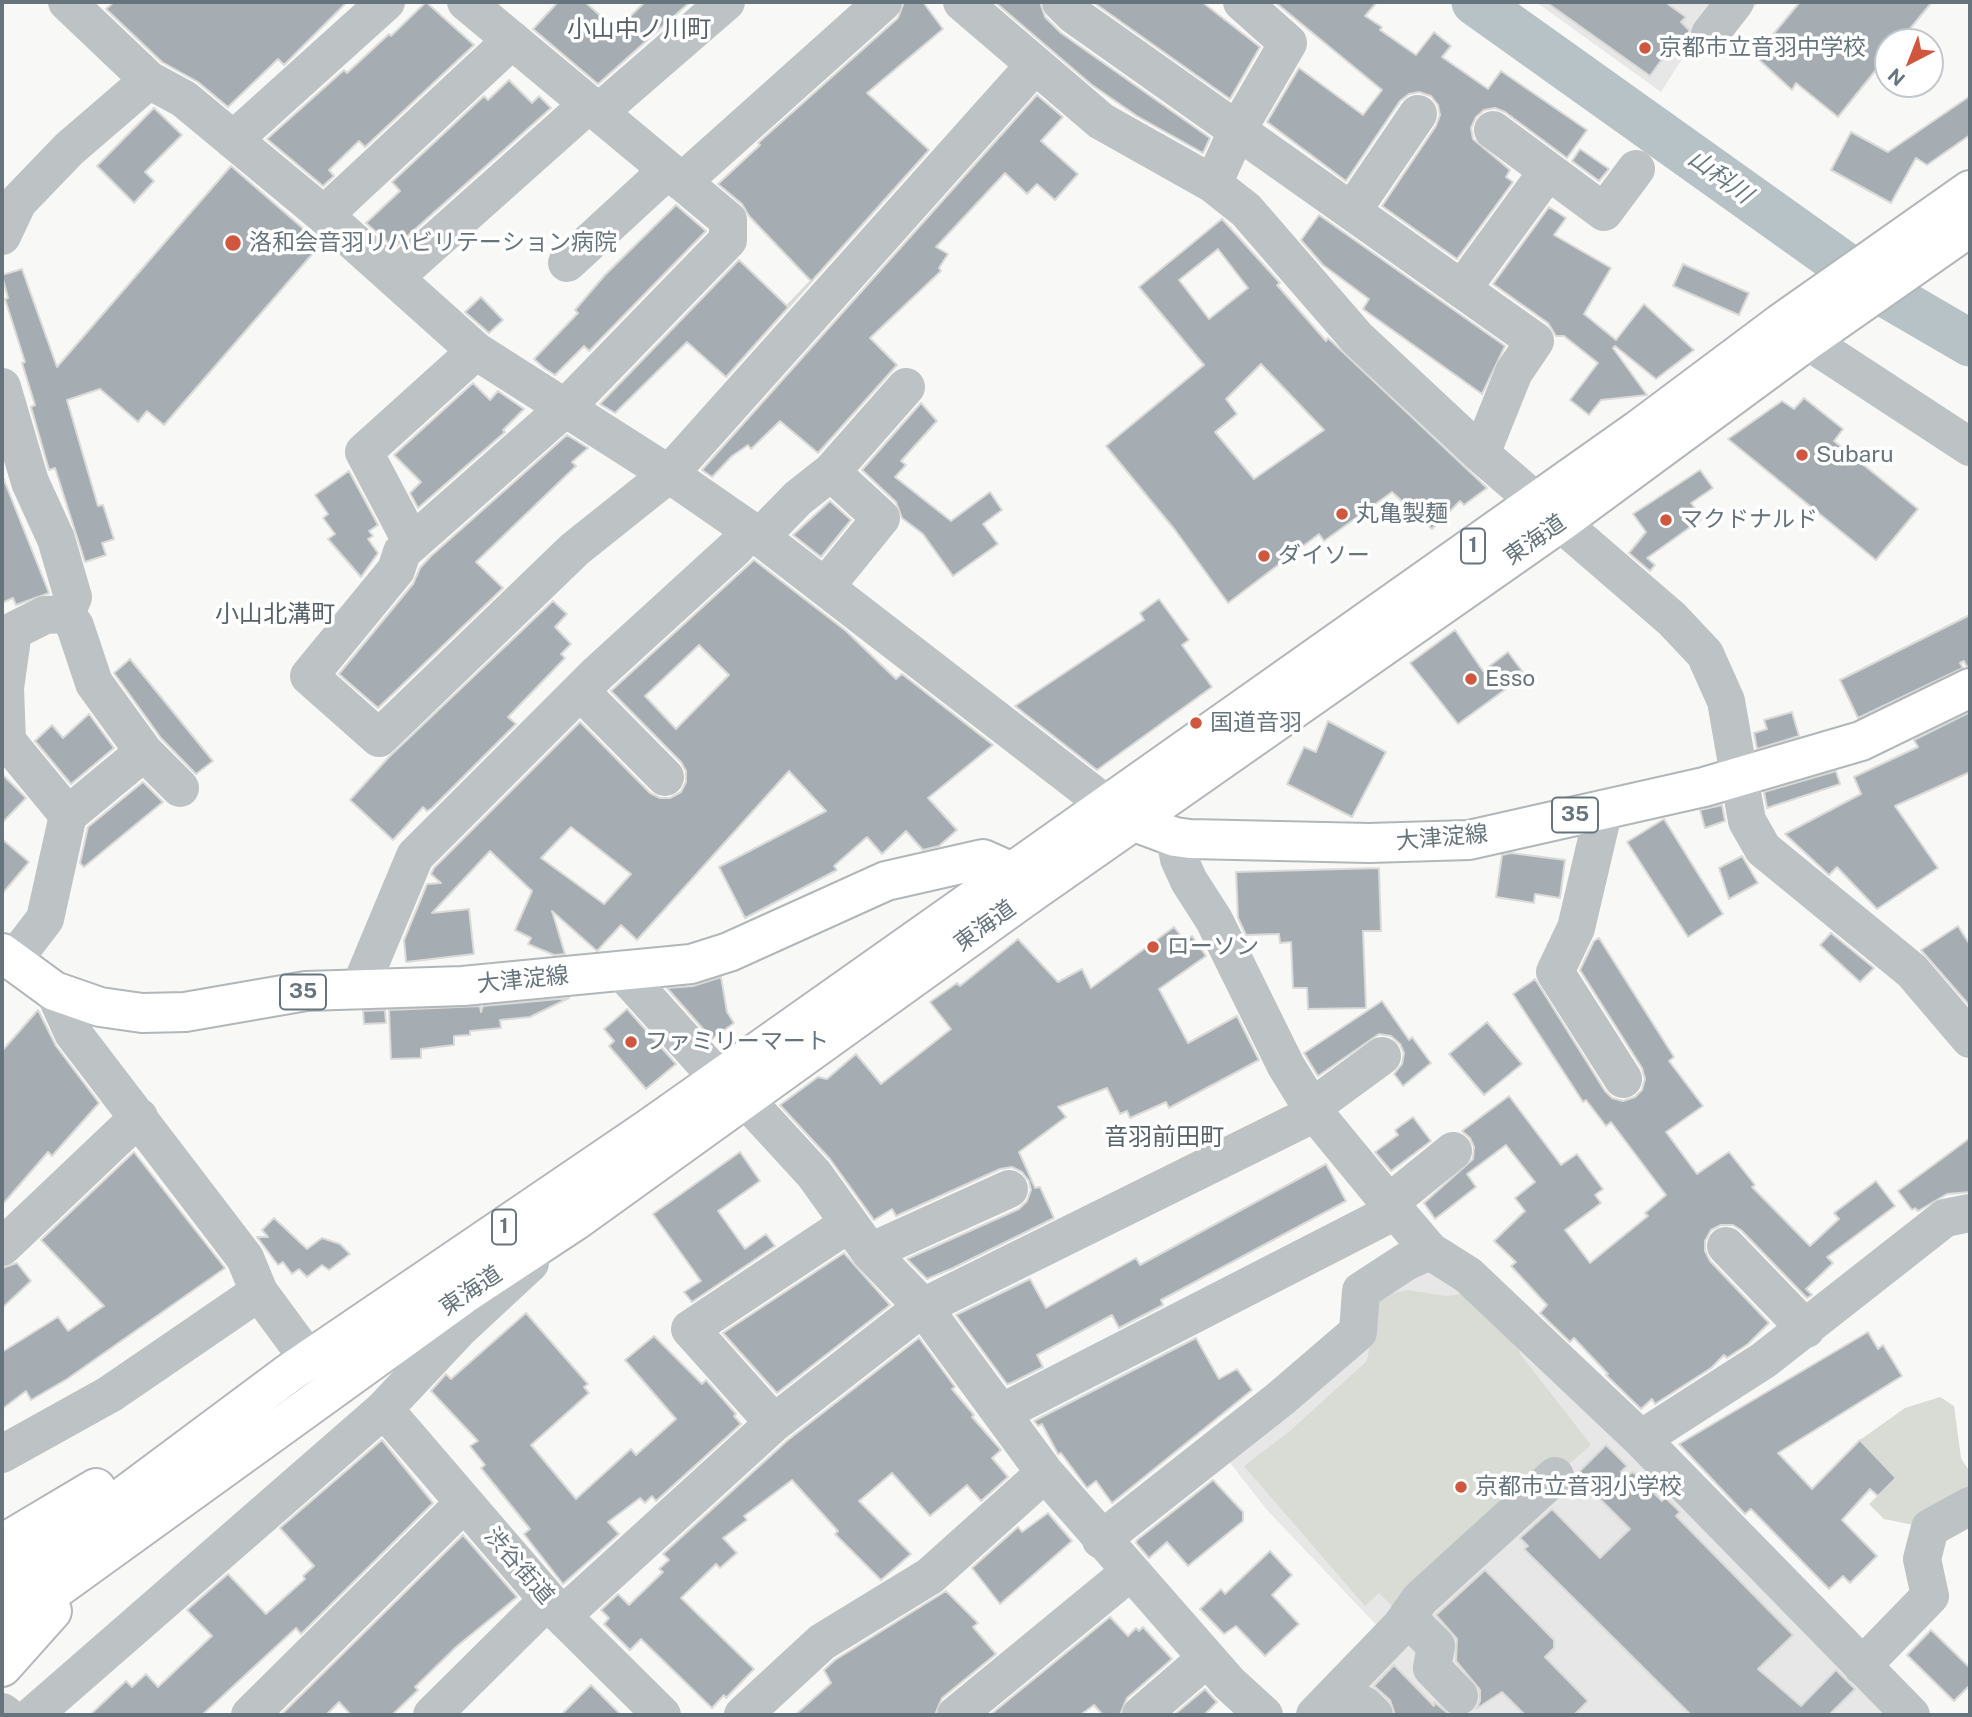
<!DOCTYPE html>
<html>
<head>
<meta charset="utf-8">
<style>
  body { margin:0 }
  #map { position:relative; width:1972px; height:1717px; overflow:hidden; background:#f8f8f6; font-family:"Public Sans",sans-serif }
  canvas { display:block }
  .frame { position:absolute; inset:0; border:4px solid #66757d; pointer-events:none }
  .north { position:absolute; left:1874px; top:28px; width:70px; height:70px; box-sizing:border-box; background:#fff; border:2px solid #c2c8cb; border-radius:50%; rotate:222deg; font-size:19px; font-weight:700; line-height:28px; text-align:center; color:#66757d }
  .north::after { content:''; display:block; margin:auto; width:24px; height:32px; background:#d0563d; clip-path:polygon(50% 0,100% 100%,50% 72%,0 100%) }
</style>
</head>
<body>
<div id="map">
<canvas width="1972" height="1717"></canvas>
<div class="frame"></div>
<div class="north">N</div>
</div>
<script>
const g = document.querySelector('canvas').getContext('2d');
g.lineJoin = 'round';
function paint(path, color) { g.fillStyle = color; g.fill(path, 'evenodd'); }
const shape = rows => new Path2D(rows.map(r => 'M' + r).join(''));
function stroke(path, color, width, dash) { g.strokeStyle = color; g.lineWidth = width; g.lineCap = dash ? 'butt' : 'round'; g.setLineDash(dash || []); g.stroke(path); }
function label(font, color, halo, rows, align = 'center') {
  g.font = font + ' "Public Sans","Noto Sans JP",sans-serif'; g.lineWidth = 7; g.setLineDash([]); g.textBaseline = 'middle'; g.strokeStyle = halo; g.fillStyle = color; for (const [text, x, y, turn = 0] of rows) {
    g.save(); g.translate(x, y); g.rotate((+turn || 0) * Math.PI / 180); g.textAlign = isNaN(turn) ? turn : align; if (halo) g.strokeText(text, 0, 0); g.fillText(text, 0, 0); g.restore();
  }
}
const built = shape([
  [1536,2,1759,2,1726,39,1729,57,1696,37,1661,92],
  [1414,1269,1449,1275,1900,1715,1338,1715,1383,1632,1267,1510,1227,1459,1364,1309]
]);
const green = shape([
  [1408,1290,1446,1296,1473,1293,1517,1333,1520,1354,1591,1445,1398,1612,1379,1593,1365,1606,1244,1466,1290,1431,1367,1361,1379,1296],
  [1940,1397,1954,1406,1961,1458,1970,1472,1967,1495,1914,1525,1884,1519,1869,1504,1896,1478,1860,1440,1905,1408]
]);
const river = shape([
  [1475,2,1879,290,1970,343]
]);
const building = shape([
  [114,2,347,2,284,65,278,59,228,107,198,82,162,62,106,9,114,2],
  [426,2,474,45,365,147,359,141,329,170,334,176,323,186,267,139,344,70,347,73,389,34,391,36,426,2],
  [558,2,585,2,616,30,645,2,690,2,598,84,533,29,558,2],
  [904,2,923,2,943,29,867,93,929,150,726,377,687,342,615,413,600,404,739,260,787,306,811,281,749,216,742,204,718,184,760,145,758,143,898,18,904,2],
  [995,2,1040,2,1045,17,1061,33,1210,138,1203,153,1137,116,1092,85,995,2],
  [1093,2,1202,2,1260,47,1230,99,1093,2],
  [1275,2,1377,2,1365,16,1382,27,1380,30,1416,55,1434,32,1451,46,1442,57,1488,89,1501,71,1587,130,1567,158,1505,112,1495,108,1484,110,1476,117,1471,128,1473,139,1510,170,1506,177,1513,182,1457,259,1382,206,1436,126,1440,115,1438,105,1431,96,1419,92,1409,94,1400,101,1346,181,1267,122,1299,68,1363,115,1382,90,1275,2],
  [1546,2,1665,2,1686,17,1681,22,1689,30,1689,36,1660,62,1650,76,1546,2],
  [1800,2,1932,2,1899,42,1888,42,1888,55,1838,117,1796,83,1792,90,1755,56,1800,2],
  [509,80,532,103,539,96,551,108,394,248,366,223,400,191,392,182,484,96,488,100,509,80],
  [1037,95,1063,117,1041,141,1078,174,1055,200,1037,184,1027,194,1005,173,936,247,948,254,939,268,941,271,870,338,897,365,818,453,780,421,751,449,748,445,732,456,712,477,702,470,1037,95],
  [1970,96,1970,135,1927,165,1916,158,1891,203,1831,170,1851,132,1888,152,1970,96],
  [154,108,182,135,145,172,154,181,134,203,97,166,154,108],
  [1580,149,1609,169,1599,181,1572,161,1580,149],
  [231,166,321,244,164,425,147,411,138,422,100,389,67,400,98,506,103,505,114,539,102,543,106,555,85,562,55,468,49,470,31,407,35,405,22,363,25,362,5,299,8,298,2,275,22,269,57,367,231,166],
  [676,205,706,231,589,351,584,346,555,375,544,368,534,359,578,313,575,310,605,275,676,205],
  [1549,207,1566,218,1554,235,1611,268,1584,314,1616,340,1644,304,1694,350,1656,379,1615,346,1613,348,1647,395,1601,400,1589,415,1570,400,1598,363,1564,336,1556,336,1548,323,1493,284,1549,207],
  [1319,215,1505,346,1482,394,1363,309,1369,299,1323,265,1301,240,1319,215],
  [1222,219,1280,283,1277,285,1326,341,1328,338,1487,488,1464,505,1460,501,1432,529,1392,492,1324,541,1319,534,1228,603,1175,530,1106,446,1204,365,1139,287,1222,219],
  [1218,249,1248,288,1209,319,1179,280,1218,249],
  [1261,364,1324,430,1254,479,1215,432,1237,414,1226,399,1261,364],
  [1683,264,1749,293,1739,315,1673,286,1683,264],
  [481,297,503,320,489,333,465,312,481,297],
  [473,383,490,400,498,391,524,409,503,430,505,432,418,508,410,493,421,482,394,455,473,383],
  [1804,398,1843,429,1834,441,1918,509,1876,560,1728,439,1782,401,1794,409,1804,398],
  [921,403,937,421,901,461,906,465,895,477,951,521,990,492,1002,510,983,524,998,544,953,576,923,534,902,518,896,502,862,470,921,403],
  [567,435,588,448,572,462,576,466,476,562,503,588,378,708,339,674,413,584,420,568,431,556,567,435],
  [1700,470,1713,488,1691,503,1703,518,1647,558,1655,565,1650,571,1629,553,1646,532,1633,514,1700,470],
  [349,471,378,525,369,531,373,536,368,539,378,553,361,577,328,539,335,534,323,518,328,514,315,495,349,471],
  [2,475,49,593,16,605,13,598,2,603,2,475],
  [830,501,851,520,821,557,793,535,830,501],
  [754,560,846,631,896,679,902,674,993,745,928,798,957,830,939,846,923,850,906,831,882,854,867,837,834,866,837,870,745,918,719,867,826,811,789,771,637,940,621,925,597,951,552,911,565,954,554,955,528,944,531,938,515,930,532,891,490,851,432,913,469,909,474,954,406,962,404,940,427,884,441,883,431,874,434,868,580,722,650,793,660,798,670,798,681,792,686,782,686,771,681,762,611,691,754,560],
  [699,645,729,675,676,729,645,696,699,645],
  [571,827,631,874,604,904,541,858,571,827],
  [1159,599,1189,640,1182,645,1212,687,1097,770,1015,706,1144,620,1140,613,1159,599],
  [553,601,567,614,555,627,571,644,561,654,565,658,508,717,516,724,432,808,427,811,423,807,393,840,350,800,389,757,553,601],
  [1970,615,1970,666,1967,667,1964,661,1960,663,1963,668,1858,718,1840,680,1970,615],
  [1455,630,1483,671,1508,652,1525,675,1458,724,1410,663,1455,630],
  [130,659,213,761,196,774,161,738,114,673,130,659],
  [1792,712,1799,736,1757,749,1754,733,1767,729,1764,720,1792,712],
  [1970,712,1970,772,1895,806,1938,868,1877,909,1837,867,1829,875,1785,834,1861,794,1854,777,1918,747,1914,740,1970,712],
  [89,714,114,748,71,784,35,741,52,725,63,738,89,714],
  [1328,721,1386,752,1352,817,1287,784,1304,747,1316,752,1328,721],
  [1836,771,1840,784,1767,808,1764,792,1836,771],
  [2,774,26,798,2,823,2,774],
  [143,782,163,802,84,867,80,863,88,827,143,782],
  [1722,805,1725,821,1705,828,1700,810,1722,805],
  [1664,819,1723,914,1688,937,1627,842,1664,819],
  [2,839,29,862,2,894,2,839],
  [1511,853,1565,860,1560,898,1535,894,1534,903,1496,897,1502,855,1511,853],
  [1742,856,1758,883,1729,899,1719,868,1742,856],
  [1379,868,1381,931,1363,931,1366,1008,1308,1009,1307,988,1293,988,1291,942,1280,943,1279,934,1246,935,1238,918,1236,872,1379,868],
  [1958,926,1970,945,1970,1006,1921,950,1958,926],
  [1174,927,1185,941,1192,936,1206,956,1159,989,1188,1043,1237,1016,1259,1060,1169,1108,1166,1102,1130,1118,1127,1111,1120,1114,1107,1088,1058,1107,1066,1117,1019,1152,1035,1188,1040,1187,1054,1218,953,1268,927,1279,907,1259,1019,1209,1027,1201,1031,1190,1029,1181,1022,1172,1012,1167,1000,1169,896,1216,892,1209,874,1220,830,1159,780,1105,818,1077,827,1079,856,1054,881,1084,951,1029,930,1002,957,983,960,986,1018,939,1058,982,1082,969,1091,988,1174,927],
  [1831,933,1874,968,1860,982,1820,945,1831,933],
  [1599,938,1674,1057,1669,1061,1703,1106,1666,1132,1697,1174,1729,1152,1755,1185,1752,1187,1810,1246,1839,1219,1834,1213,1876,1181,1895,1206,1827,1257,1833,1263,1806,1289,1812,1295,1807,1298,1741,1230,1733,1225,1721,1225,1711,1230,1705,1241,1705,1251,1710,1261,1769,1323,1748,1344,1727,1358,1724,1355,1711,1368,1655,1404,1652,1399,1641,1409,1606,1375,1608,1374,1574,1338,1570,1342,1540,1313,1547,1305,1511,1266,1516,1262,1494,1241,1525,1211,1515,1198,1535,1182,1506,1145,1467,1174,1476,1187,1435,1219,1424,1203,1473,1159,1474,1147,1470,1138,1462,1131,1509,1096,1561,1165,1577,1154,1603,1189,1595,1195,1601,1203,1565,1230,1590,1263,1648,1216,1645,1213,1666,1195,1611,1122,1606,1126,1586,1100,1583,1102,1513,994,1535,979,1605,1091,1612,1098,1623,1101,1635,1097,1642,1090,1645,1079,1642,1068,1580,970,1594,941,1599,938],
  [721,977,727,1012,734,1023,712,1039,667,988,693,986,721,977],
  [569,998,530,1017,500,1020,501,1028,470,1031,470,1035,454,1036,454,1045,421,1049,421,1058,391,1059,389,1010,480,1006,481,1012,483,1006,569,998],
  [1382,1001,1409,1040,1412,1037,1431,1063,1403,1086,1394,1074,1402,1064,1404,1053,1400,1044,1391,1036,1379,1034,1318,1076,1304,1053,1382,1001],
  [627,1009,676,1064,646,1089,609,1046,614,1041,604,1029,627,1009],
  [38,1010,56,1046,99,1103,52,1156,48,1152,2,1205,2,1051,38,1010],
  [385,1010,386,1023,364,1024,363,1011,385,1010],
  [1487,1022,1522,1064,1484,1095,1449,1054,1487,1022],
  [1413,1117,1431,1141,1391,1171,1375,1152,1398,1135,1395,1130,1413,1117],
  [1970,1138,1970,1192,1947,1194,1918,1211,1915,1208,1912,1210,1898,1191,1970,1138],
  [134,1152,225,1268,67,1379,31,1400,26,1391,2,1409,2,1352,58,1317,68,1331,104,1306,41,1240,134,1152],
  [740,1152,760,1181,718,1211,745,1249,766,1234,775,1246,692,1302,684,1292,701,1281,653,1214,740,1152],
  [1326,1164,1346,1201,1161,1300,1163,1305,1119,1328,1112,1315,1037,1355,1043,1367,1011,1383,1007,1384,956,1315,1030,1279,1046,1308,1136,1258,1140,1265,1326,1164],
  [274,1218,307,1249,322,1238,340,1244,350,1254,329,1270,322,1265,307,1277,299,1269,292,1274,283,1262,278,1265,257,1237,268,1237,262,1230,274,1218],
  [844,1253,890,1305,777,1393,723,1333,844,1253],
  [17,1263,31,1281,2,1308,2,1268,17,1263],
  [526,1313,588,1384,584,1387,589,1393,531,1445,576,1499,631,1449,636,1455,676,1419,625,1360,654,1336,702,1384,706,1380,736,1414,734,1416,741,1424,656,1501,652,1496,645,1503,640,1498,608,1522,619,1534,563,1584,524,1534,530,1529,481,1468,485,1465,470,1446,478,1441,431,1391,446,1374,451,1379,526,1313],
  [1868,1332,1878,1349,1883,1345,1902,1376,1778,1453,1812,1489,1860,1440,1896,1478,1878,1496,1870,1489,1842,1520,1877,1556,1850,1583,1843,1576,1829,1589,1751,1509,1745,1514,1679,1444,1868,1332],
  [919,1338,955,1387,952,1389,974,1415,972,1417,1001,1450,992,1458,1008,1477,981,1501,967,1485,930,1516,892,1473,859,1501,911,1554,881,1580,835,1534,838,1531,792,1480,744,1516,747,1520,723,1538,737,1553,720,1568,716,1564,681,1598,754,1669,726,1698,724,1695,712,1708,641,1639,630,1650,604,1624,609,1618,601,1610,618,1594,629,1605,663,1572,659,1569,669,1560,663,1554,788,1440,919,1338],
  [1196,1338,1219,1379,1237,1369,1252,1390,1112,1503,1096,1481,1087,1488,1061,1453,1058,1454,1042,1424,1038,1426,1034,1421,1196,1338],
  [382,1440,433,1503,301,1634,296,1628,202,1715,90,1715,126,1681,132,1687,146,1674,158,1687,212,1636,187,1610,228,1574,266,1614,305,1579,303,1576,314,1566,280,1528,382,1440],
  [1606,1445,1627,1466,1621,1472,1625,1477,1633,1472,1662,1501,1665,1497,1680,1512,1676,1516,1793,1635,1758,1669,1801,1706,1836,1670,1855,1689,1829,1715,1691,1715,1524,1549,1528,1546,1520,1538,1552,1509,1600,1558,1630,1529,1576,1475,1606,1445],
  [1213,1480,1243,1512,1243,1521,1188,1566,1167,1542,1149,1558,1136,1543,1137,1540,1213,1480],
  [1048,1513,1072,1541,1000,1604,972,1568,1018,1527,1022,1532,1048,1513],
  [463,1535,517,1597,456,1647,415,1687,418,1690,392,1715,351,1715,339,1702,326,1715,281,1715,463,1535],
  [1270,1551,1292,1575,1272,1595,1299,1624,1265,1656,1236,1626,1224,1634,1200,1609,1221,1589,1225,1594,1270,1551],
  [1485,1570,1554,1640,1554,1648,1545,1657,1588,1701,1574,1715,1525,1715,1502,1692,1476,1709,1480,1701,1480,1690,1456,1661,1457,1639,1436,1615,1485,1570],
  [946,1591,978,1623,973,1627,996,1654,942,1698,935,1715,795,1715,831,1683,824,1670,835,1660,946,1591],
  [1110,1617,1128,1636,1136,1628,1139,1631,1143,1627,1172,1659,1127,1698,1120,1715,1103,1715,1094,1705,1080,1715,990,1715,1110,1617],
  [1931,1630,1970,1668,1970,1685,1954,1701,1907,1655,1931,1630],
  [1394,1665,1434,1706,1434,1702,1450,1715,1395,1715,1390,1700,1374,1686,1394,1665],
  [591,1685,621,1715,561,1715,591,1685],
  [1205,1689,1217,1702,1204,1715,1174,1715,1205,1689]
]);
const minor = shape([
  [67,2,149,80,184,99,324,215,476,351,669,474,760,537,1107,805],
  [466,2,728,220,728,240,564,409,402,552,396,570,309,676,379,738,575,549,669,474,1034,66],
  [962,2,1101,121,1213,184,1246,210,1357,338,1481,454,1672,619,1705,654,1726,701,1747,821,1763,849,1912,971,1970,1039],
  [1061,2,1074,15,1535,341,1514,372,1481,454],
  [1710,34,1735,2],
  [599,112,726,2],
  [1493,130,1604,212,1636,169],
  [233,140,386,2],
  [682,182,883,2],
  [1213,184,1238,129,1288,43,1242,2],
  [1352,211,1418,114],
  [324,215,512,40],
  [2,236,18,202,69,149,149,80],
  [567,263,668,170],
  [395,277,589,104],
  [1462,289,1548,171],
  [1782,324,1970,447],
  [2,387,30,482,56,539,73,597,66,614,45,615,13,631,5,688,2,688],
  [760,537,798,498,831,472,906,387],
  [412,543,364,452,476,351],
  [825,587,881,518,831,472],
  [66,614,75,626,94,683,144,752,180,788],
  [5,688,7,741,68,815,45,919,12,962],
  [580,691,665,777],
  [1604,809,1576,928,1555,972,1623,1079],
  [68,815,144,752],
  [1175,837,1179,859,1189,881,1214,920,1286,1066,1315,1113,1389,1203,1430,1251,1468,1275,1641,1439,1911,1715],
  [621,970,718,1078,758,1113,814,1174,870,1252,923,1307,1045,1473,1229,1683,1264,1715],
  [359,990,415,856,597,674,735,548,750,531],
  [54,991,73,1033,245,1258,259,1292,309,1360],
  [1311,1108,1382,1056],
  [1389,1203,1453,1151],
  [1726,1246,1806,1329],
  [2,1247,139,1117],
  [870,1252,1009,1189],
  [384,1409,562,1616,662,1715],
  [1001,1413,1395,1211],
  [774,1423,690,1329,848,1224],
  [1641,1439,1764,1360,1945,1218,1970,1213],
  [2,1454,110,1394,259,1292],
  [1101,1540,1280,1399,1358,1332,1361,1291,1407,1261,1430,1251],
  [562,1616,774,1423,923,1307,1315,1113],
  [1407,1617,1436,1646,1432,1668,1459,1696],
  [1862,1666,1930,1596,1922,1559,1930,1528,1970,1506],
  [1337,1692,1365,1706,1374,1715],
  [2,1712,6,1715],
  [33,1715,384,1409,460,1328,530,1263],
  [250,1715,464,1503],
  [432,1715,548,1600],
  [743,1715,822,1642,930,1576,1045,1473],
  [956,1715,1130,1572],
  [1141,1715,1207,1658],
  [1315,1715,1401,1626,1420,1599,1555,1476]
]);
const major = shape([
  [1109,806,1132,821,1175,837,1190,839,1369,843,1469,840,1704,787,1861,741,1970,688],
  [2,953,54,991,100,1007,142,1013,185,1012,306,991,463,986,691,964,729,952,886,881,983,859,1010,871,1028,895]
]);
const highway = shape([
  [2,1544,96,1488],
  [2,1587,289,1373,648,1129,1638,430,1781,323,1970,190],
  [2,1628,463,1295,575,1221,1028,895,1561,522,1807,341,1970,227],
  [2,1667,52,1611]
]);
const markers = [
  [1645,48,7,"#d0563d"],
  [233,243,9,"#d0563d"],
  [1802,455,7,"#d0563d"],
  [1342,514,7,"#d0563d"],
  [1666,520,7,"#d0563d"],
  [1264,556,7,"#d0563d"],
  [1471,679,7,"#d0563d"],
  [1196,723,7,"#d0563d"],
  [1153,947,7,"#d0563d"],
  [631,1042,7,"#d0563d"],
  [1461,1487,7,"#d0563d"]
];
const shields = [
  [1473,546,24],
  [1575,815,46],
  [303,992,46],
  [504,1227,24]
];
const shieldNames = [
  ["1",1473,546],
  ["35",1575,815],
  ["35",303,992],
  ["1",504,1227]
];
const poiNames = [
  ["京都市立音羽中学校",1659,48],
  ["洛和会音羽リハビリテーション病院",249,243],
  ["Subaru",1816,455],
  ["丸亀製麺",1356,514],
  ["マクドナルド",1680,520],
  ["ダイソー",1278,556],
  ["Esso",1485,679],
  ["国道音羽",1210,723],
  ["ローソン",1167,947],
  ["ファミリーマート",645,1042],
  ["京都市立音羽小学校",1475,1487]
];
const streetNames = [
  ["東海道",1535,540,-35],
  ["大津淀線",1442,838,-5],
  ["東海道",985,926,-36],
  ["大津淀線",523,980,-6],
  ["東海道",471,1291,-34],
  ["渋谷街道",519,1566,49]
];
const neighbourhoodNames = [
  ["小山中ノ川町",639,30],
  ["小山北溝町",275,615],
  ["音羽前田町",1164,1138]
];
const waterNames = [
  ["山科川",1720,177,36]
];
paint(built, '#e6e7e6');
paint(green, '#d8dcd5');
stroke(river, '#b6c2c5', 47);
paint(building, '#a5adb2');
stroke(building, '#dadad8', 2);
stroke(major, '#b1b7b9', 42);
stroke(highway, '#b3b7ba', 42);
stroke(minor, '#bdc2c5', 38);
stroke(major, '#fff', 38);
stroke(highway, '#fff', 38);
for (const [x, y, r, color] of markers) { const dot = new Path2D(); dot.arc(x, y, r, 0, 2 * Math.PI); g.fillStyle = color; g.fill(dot); stroke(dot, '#fff', 2.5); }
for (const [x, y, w] of shields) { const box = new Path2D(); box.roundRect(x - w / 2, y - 17.5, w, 35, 5); g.fillStyle = '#fff'; g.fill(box); stroke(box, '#66757d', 2); }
label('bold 21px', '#66757d', null, shieldNames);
label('23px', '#66757d', '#fff', poiNames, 'left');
label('23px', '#66757d', '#fff', streetNames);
label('24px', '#576369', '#fff', neighbourhoodNames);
label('italic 24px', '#667a7f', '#fff', waterNames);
</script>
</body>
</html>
